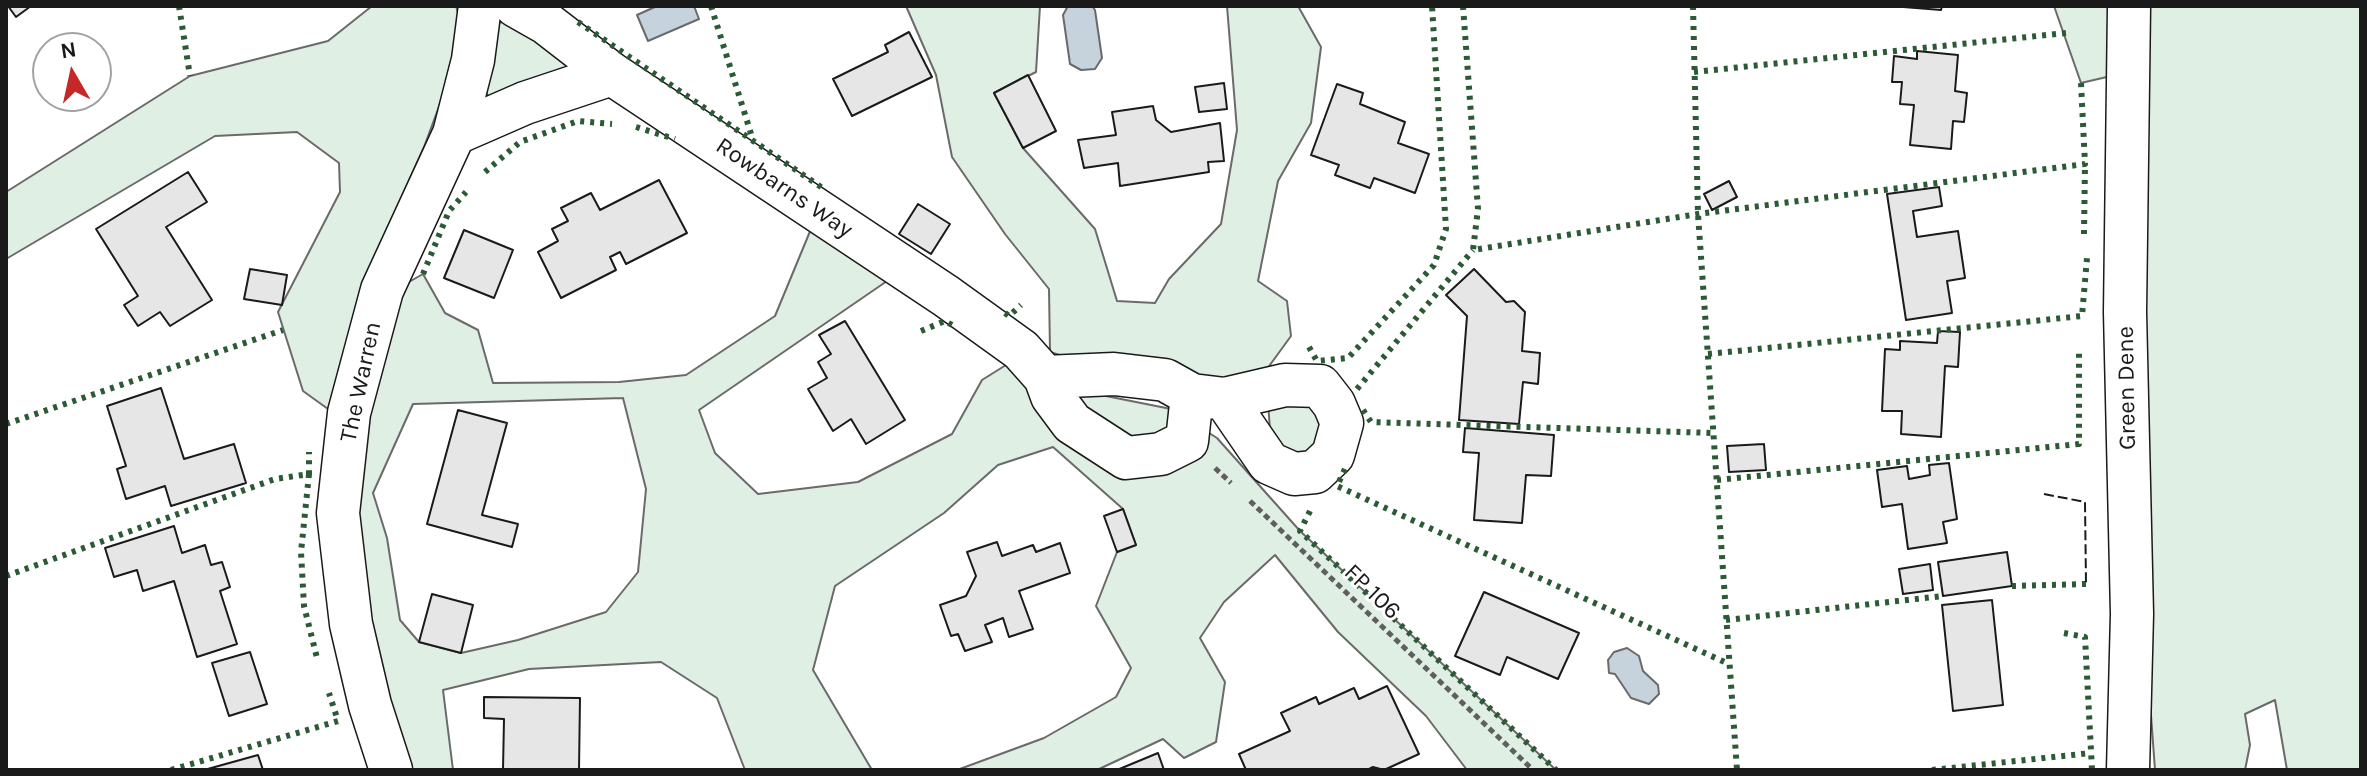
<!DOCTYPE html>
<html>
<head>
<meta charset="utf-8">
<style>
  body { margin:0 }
  #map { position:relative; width:2367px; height:776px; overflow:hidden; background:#fff; font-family:Karla,sans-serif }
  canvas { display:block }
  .frame { position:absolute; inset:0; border:8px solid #1a1a1a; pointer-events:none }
  .north { position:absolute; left:32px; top:32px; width:80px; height:80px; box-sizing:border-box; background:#fff; border:2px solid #a3a3a3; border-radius:50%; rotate:351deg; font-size:22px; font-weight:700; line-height:32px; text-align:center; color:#1a1a1a }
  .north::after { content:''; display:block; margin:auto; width:28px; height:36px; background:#c62828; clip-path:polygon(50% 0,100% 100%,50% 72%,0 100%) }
</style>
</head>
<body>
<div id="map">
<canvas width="2367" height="776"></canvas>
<div class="frame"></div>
<div class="north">N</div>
</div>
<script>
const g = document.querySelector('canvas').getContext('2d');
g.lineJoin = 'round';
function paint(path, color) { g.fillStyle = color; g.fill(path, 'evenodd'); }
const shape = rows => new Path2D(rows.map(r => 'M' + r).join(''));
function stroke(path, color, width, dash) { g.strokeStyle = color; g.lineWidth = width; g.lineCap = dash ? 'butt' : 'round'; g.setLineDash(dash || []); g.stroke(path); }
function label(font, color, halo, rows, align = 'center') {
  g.font = font + ' Karla,sans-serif'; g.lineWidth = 6; g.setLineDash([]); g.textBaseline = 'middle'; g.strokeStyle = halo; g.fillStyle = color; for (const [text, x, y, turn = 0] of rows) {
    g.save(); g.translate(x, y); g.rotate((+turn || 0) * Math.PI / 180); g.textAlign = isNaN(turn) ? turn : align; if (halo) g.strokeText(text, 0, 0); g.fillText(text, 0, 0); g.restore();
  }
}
const green = shape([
  [372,6,456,6,458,13,450,77,424,147,365,279,328,409,303,391,278,312,340,192,339,163,297,132,215,136,6,259,6,192,190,76,328,41,372,6],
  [906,6,1040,6,1036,72,994,93,1023,148,1095,229,1117,301,1155,303,1169,279,1221,224,1237,130,1227,6,1298,6,1321,47,1311,123,1278,181,1258,281,1287,301,1291,336,1259,380,1206,378,1092,365,1050,352,1049,289,1005,234,952,157,936,75,906,6],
  [2054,6,2111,6,2111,76,2081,83,2054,6],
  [2141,6,2361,6,2361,770,2287,770,2275,700,2245,714,2250,745,2245,770,2155,770,2144,619,2141,6],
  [512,18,569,63,567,73,490,99,481,84,491,38,499,23,512,18],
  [811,229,890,279,699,410,715,453,758,494,858,482,952,434,982,380,1006,365,1031,381,1171,409,1217,438,1300,531,1556,770,1467,770,1426,716,1338,632,1275,555,1224,602,1200,638,1225,682,1216,742,1184,758,1163,739,1097,770,957,770,1044,738,1116,697,1131,668,1096,606,1117,552,1136,545,1123,509,1053,447,998,465,944,513,835,586,813,670,872,770,745,770,717,698,661,662,529,669,443,690,453,770,404,770,351,569,357,451,400,287,423,274,445,313,478,330,493,383,619,382,686,375,775,316,811,229],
  [623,398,646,489,638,572,606,612,518,640,461,653,419,642,400,620,387,538,373,493,413,404,623,398],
  [1310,401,1327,438,1290,464,1270,430,1268,402,1310,401]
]);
const water = shape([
  [657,6,694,6,699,19,648,41,637,15,657,6],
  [1068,6,1092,6,1095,10,1102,58,1095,69,1081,70,1070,64,1063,15,1068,6],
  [1627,648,1639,656,1643,671,1658,685,1659,694,1649,704,1631,698,1615,674,1609,673,1608,660,1614,652,1627,648]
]);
const building = shape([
  [8,6,31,6,16,17,8,6],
  [1891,6,1942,6,1941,10,1891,6],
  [909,32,932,77,852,116,833,79,888,52,885,45,909,32],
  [1917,51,1958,55,1955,91,1967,93,1964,122,1953,121,1951,149,1910,145,1914,105,1900,104,1902,82,1892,82,1894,56,1917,59,1917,51],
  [1028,75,1056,131,1023,148,994,93,1028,75],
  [1224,83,1227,109,1199,112,1195,87,1224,83],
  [1337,84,1363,93,1360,104,1405,122,1398,143,1429,154,1415,193,1374,178,1370,188,1335,175,1339,165,1311,155,1337,84],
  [1153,106,1156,120,1171,132,1220,123,1224,161,1208,162,1209,172,1120,186,1118,163,1084,168,1078,140,1116,135,1112,112,1153,106],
  [188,172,207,202,166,227,212,300,170,326,160,312,138,326,124,305,138,296,96,229,188,172],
  [659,180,687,233,626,264,620,252,610,257,616,270,561,298,538,252,558,241,552,229,568,221,561,208,591,193,600,210,659,180],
  [1729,181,1737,197,1712,210,1704,194,1729,181],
  [1939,187,1942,206,1913,211,1917,237,1958,231,1965,278,1947,281,1952,313,1906,320,1887,194,1939,187],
  [918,204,950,224,931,254,899,234,918,204],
  [464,230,513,250,494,298,444,278,464,230],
  [250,269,287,275,282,305,244,299,250,269],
  [1474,269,1506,302,1514,301,1525,312,1522,351,1540,353,1538,384,1523,382,1519,424,1459,420,1467,316,1446,295,1474,269],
  [845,321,905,420,866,444,851,419,833,431,808,389,827,378,818,362,831,354,819,335,845,321],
  [1938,331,1960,332,1958,367,1945,366,1941,437,1901,434,1902,411,1882,411,1885,349,1900,350,1900,341,1937,343,1938,331],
  [161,388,184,459,234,444,246,483,171,506,165,486,126,499,117,469,126,466,107,406,161,388],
  [458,410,507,423,482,515,518,524,512,547,427,524,458,410],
  [1465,428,1554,435,1551,476,1526,475,1522,523,1474,520,1479,453,1463,452,1465,428],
  [1764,444,1766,470,1729,472,1727,446,1764,444],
  [1949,463,1957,519,1943,522,1947,543,1908,549,1902,504,1882,507,1877,470,1907,466,1909,479,1930,475,1929,465,1949,463],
  [1123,509,1136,545,1117,552,1104,516,1123,509],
  [174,526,182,553,205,545,211,565,222,562,230,587,220,591,237,644,197,657,174,581,143,591,137,570,114,577,105,548,174,526],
  [997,542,1002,556,1033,545,1036,552,1060,543,1070,573,1019,591,1033,629,1009,637,1003,618,985,625,992,642,965,651,958,634,951,636,940,605,966,596,976,576,967,552,997,542],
  [2007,552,2012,586,1943,596,1938,562,2007,552],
  [1930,564,1933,590,1903,594,1899,569,1930,564],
  [1484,592,1579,633,1558,679,1507,657,1500,675,1455,656,1484,592],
  [432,594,473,605,461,653,419,642,432,594],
  [1992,600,2003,705,1953,711,1942,605,1992,600],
  [250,652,267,704,229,716,212,663,250,652],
  [1387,686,1419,754,1384,770,1373,767,1367,770,1246,770,1239,754,1290,731,1281,713,1316,697,1319,704,1354,688,1359,699,1387,686],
  [484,697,580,698,579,770,503,769,504,719,484,718,484,697],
  [1158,753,1164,770,1117,770,1158,753],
  [258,755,263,770,204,770,258,755]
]);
const path = shape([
  [1215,468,1231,483],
  [1250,501,1533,770]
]);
const minor = shape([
  [516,6,546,23,612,74,946,296,1021,350,1045,377,1052,396,1072,423,1126,458,1161,454,1187,441,1192,395,1165,380,1114,374,1045,377],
  [454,134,525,103,612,74],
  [1192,395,1225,399,1285,385,1320,386,1334,404,1342,423,1333,455,1315,472,1294,474,1269,463,1225,399],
  [391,770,370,705,351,624,338,513,349,413,382,290,454,134,473,60,480,6],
  [2128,770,2132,614,2125,312,2129,6]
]);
const hedge = shape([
  [179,6,190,76],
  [711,6,753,140],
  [1463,6,1478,209,1473,250,1698,214,2085,164,2081,83],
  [1693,6,1698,214,1737,770],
  [578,22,824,189],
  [1694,72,2066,33],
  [636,127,675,139],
  [485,172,520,142,578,121,612,124],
  [2084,234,2085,164],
  [423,274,449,211,466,192],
  [1005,313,1009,316,1021,305],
  [921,331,945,321,952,325],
  [1309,347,1317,361,1348,358,1434,265,1446,229,1432,6],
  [1708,354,2082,316,2087,258],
  [1357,389,1473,250],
  [1363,410,1371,422,1713,433],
  [6,424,283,330],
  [1345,469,1337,486,1729,664],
  [309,474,301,552,304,606,317,658],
  [1717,480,2079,444,2079,353],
  [1310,511,1300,531,1556,770],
  [6,576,275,479,309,474,309,452],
  [2012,586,2086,584],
  [1726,620,1943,596],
  [2064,633,2085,637,2092,770],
  [171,770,338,721,329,693],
  [1932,770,2091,753]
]);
const fence = shape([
  [2044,494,2085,502,2086,584]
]);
const streetNames = [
  ["Rowbarns Way",784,188,34],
  ["The Warren",361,382,-78],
  ["Green Dene",2127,388,-91],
  ["FP 106",1372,592,44]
];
paint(green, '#e0efe3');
stroke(green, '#6a6a6a', 2);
paint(water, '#c6d2dc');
stroke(water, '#6a6a6a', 2);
paint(building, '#e6e6e6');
stroke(building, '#1a1a1a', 2);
stroke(minor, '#1a1a1a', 45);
stroke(path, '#5f5f5f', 5, [6, 4]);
stroke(minor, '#fff', 42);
stroke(hedge, '#2b5a34', 6, [4, 6]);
stroke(fence, '#1a1a1a', 2, [10, 4]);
label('24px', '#1a1a1a', '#fff', streetNames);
</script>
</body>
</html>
